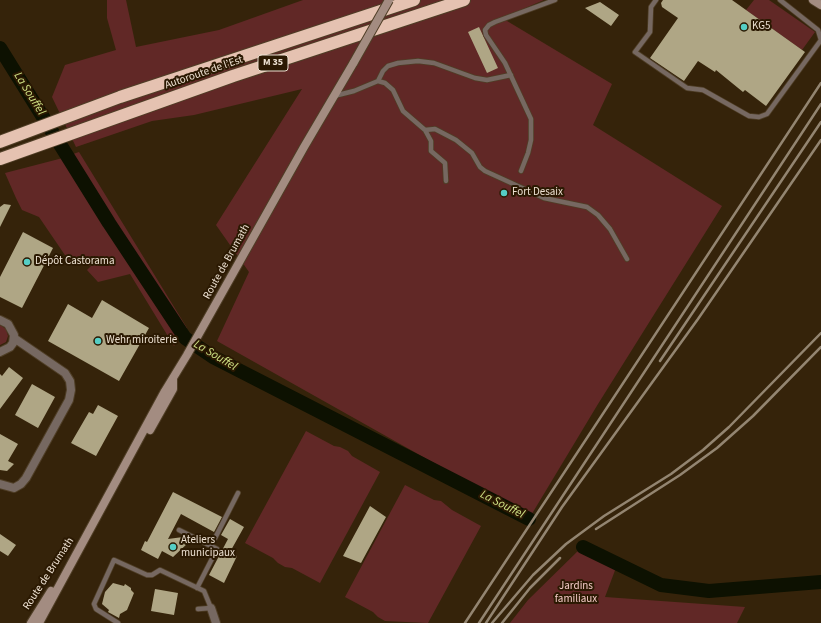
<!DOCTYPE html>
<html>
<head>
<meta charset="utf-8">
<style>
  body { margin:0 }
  canvas { display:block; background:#35230a }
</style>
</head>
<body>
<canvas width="821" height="623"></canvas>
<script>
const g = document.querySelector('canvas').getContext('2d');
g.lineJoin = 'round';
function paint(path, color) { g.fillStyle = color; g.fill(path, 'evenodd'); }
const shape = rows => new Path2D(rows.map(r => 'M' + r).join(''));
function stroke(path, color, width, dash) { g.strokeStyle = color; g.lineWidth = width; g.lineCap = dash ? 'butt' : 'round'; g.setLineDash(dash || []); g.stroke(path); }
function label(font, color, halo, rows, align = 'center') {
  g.font = font + ' "Source Sans 3",sans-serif'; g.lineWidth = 4; g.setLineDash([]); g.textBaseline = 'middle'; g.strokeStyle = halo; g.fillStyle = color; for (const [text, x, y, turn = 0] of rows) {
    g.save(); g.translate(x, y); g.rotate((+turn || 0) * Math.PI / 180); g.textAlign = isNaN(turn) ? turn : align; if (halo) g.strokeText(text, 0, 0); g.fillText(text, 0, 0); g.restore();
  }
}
const green = shape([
  [107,0,126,0,136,47,219,30,303,0,544,0,502,18,612,84,593,125,722,206,598,404,530,517,217,341,249,272,216,225,302,89,194,115,152,121,76,147,52,97,65,65,116,50,107,18],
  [754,0,769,0,815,32,802,50,746,10],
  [79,152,187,328,174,346,130,274,98,282,87,270,91,266,69,261,39,217,22,210,16,198,5,173,59,159],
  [0,325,6,329,8,336,6,342,0,345],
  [306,431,334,446,340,447,348,451,352,456,380,472,320,583,292,568,285,567,278,563,273,558,245,543],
  [405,485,434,500,441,501,452,510,481,526,428,623,385,621,378,617,373,612,345,597],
  [582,547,617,565,605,597,745,607,737,623,510,623,528,600]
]);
const river = shape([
  [0,48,109,223,185,338,213,357,529,519],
  [583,547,661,585,709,591,821,582]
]);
const building = shape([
  [663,0,732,0,805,52,766,106,745,90,743,92,716,70,715,72,698,61,684,81,650,58,678,18,662,7,661,3],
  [600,2,619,15,611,26,585,8],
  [479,27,498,68,487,73,468,32],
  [4,204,11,205,0,227,0,207],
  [23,232,53,248,22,308,0,297,0,277],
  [102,300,149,328,119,381,48,341,68,304,92,318],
  [9,367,23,378,0,409,0,374,2,376],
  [32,384,55,397,38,428,15,415],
  [98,405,118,416,96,456,71,443,89,412,93,414],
  [0,434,18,444,8,461,14,464,7,471,0,470],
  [173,492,222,517,214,532,181,514,168,539,183,537,188,543,173,557,162,551,158,559,141,550,145,541,147,542],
  [370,506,386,517,361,563,343,556],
  [230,519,244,527,230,552,237,556,224,583,209,575,228,539,221,535],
  [0,534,16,545,8,556,0,551],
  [113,583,124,586,125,584,131,588,131,590,134,593,127,610,120,614,119,618,108,612,109,610,102,604,105,592],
  [155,589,178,593,174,615,151,611]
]);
const lane = shape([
  [656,0,651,7,650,32,635,52,687,88,703,90,749,116,759,117,767,114,821,40,818,30,780,0],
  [378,81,383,71,388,66,398,63,418,61,434,63,475,78,487,80,511,75],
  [334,96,354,91,378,81,385,83,393,90,403,111,425,130,431,141,431,151,445,163,446,181],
  [425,130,435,129,456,140,472,153,480,167,485,171,544,198,587,207,598,215,610,229,627,259],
  [521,171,528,153,531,140,531,119,505,63,486,35,485,30,489,25,495,22,555,0],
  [179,530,217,549,197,588],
  [211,546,238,493],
  [118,623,96,609,94,604,114,560,147,575,152,575,160,570,204,591,211,608,198,609]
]);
const street = shape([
  [0,320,8,324,14,335,13,343,10,347,0,352],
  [0,484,14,488,21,484,26,478,69,400,71,390,70,381,65,373,14,338],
  [211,608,216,623]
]);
const secondary = shape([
  [813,0,821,5],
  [150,430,173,389,173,379],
  [31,623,51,591],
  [39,623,165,391,187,355,304,147,354,62]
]);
const highway = shape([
  [0,142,120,97,414,0],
  [0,159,233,76,464,0]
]);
const rail = shape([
  [660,361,821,122],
  [596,529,680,475,717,448,753,416,821,347],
  [465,623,821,83],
  [479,623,821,104],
  [486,623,562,507,698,319,821,140],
  [492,623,533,575,566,544,604,516,671,474,703,450,729,427,821,333],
  [502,623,530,588,560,558]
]);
const secondaryBridge = shape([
  [354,62,389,0]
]);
const markers = [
  [744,27,4,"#55cec5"],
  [504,193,4,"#55cec5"],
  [27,262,4,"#55cec5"],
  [98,341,4,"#55cec5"],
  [173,547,4,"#55cec5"]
];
const shields = [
  [273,63,30]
];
const shieldNames = [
  ["M 35",273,63]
];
const poiNames = [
  ["KG5",752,27],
  ["Fort Desaix",512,193],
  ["Dépôt Castorama",35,262],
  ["Wehr miroiterie",106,341],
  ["Ateliers",181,541],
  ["municipaux",181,554]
];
const streetNames = [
  ["Autoroute de l’Est",204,73,-19],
  ["Route de Brumath",227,262,-61],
  ["Route de Brumath",49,574,-57]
];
const parkNames = [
  ["Jardins",576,587],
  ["familiaux",576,600]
];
const waterNames = [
  ["La Souffel",29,94,58],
  ["La Souffel",215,356,31],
  ["La Souffel",502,505,27]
];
paint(green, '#612826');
stroke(river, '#0d1101', 14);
paint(building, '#afa685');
stroke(lane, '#4f3e26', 6);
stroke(street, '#4f3e26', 10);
stroke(secondary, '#4f3e26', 10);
stroke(highway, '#4f3e26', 14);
stroke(lane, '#766861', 4.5);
stroke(street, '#766861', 8);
stroke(secondary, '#a38c81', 8);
stroke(highway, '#e5c2b1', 12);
stroke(rail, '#938571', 2.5);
stroke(secondaryBridge, '#4f3e26', 10, []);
stroke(secondaryBridge, '#a38c81', 8);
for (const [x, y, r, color] of markers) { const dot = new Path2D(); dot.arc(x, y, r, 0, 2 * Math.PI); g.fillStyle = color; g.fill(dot); stroke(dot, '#2b1902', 1.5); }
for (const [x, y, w] of shields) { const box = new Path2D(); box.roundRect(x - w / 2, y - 8, w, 16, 3); g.fillStyle = '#2b1902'; g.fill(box); stroke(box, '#ede1d2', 1); }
label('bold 10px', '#ede1d2', null, shieldNames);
label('11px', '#ede1d2', '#2b1902', poiNames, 'left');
label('11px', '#ede1d2', '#2b1902', streetNames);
label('11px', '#f5ccc8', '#2b1902', parkNames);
label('italic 12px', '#cee084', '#2b1902', waterNames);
</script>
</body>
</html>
